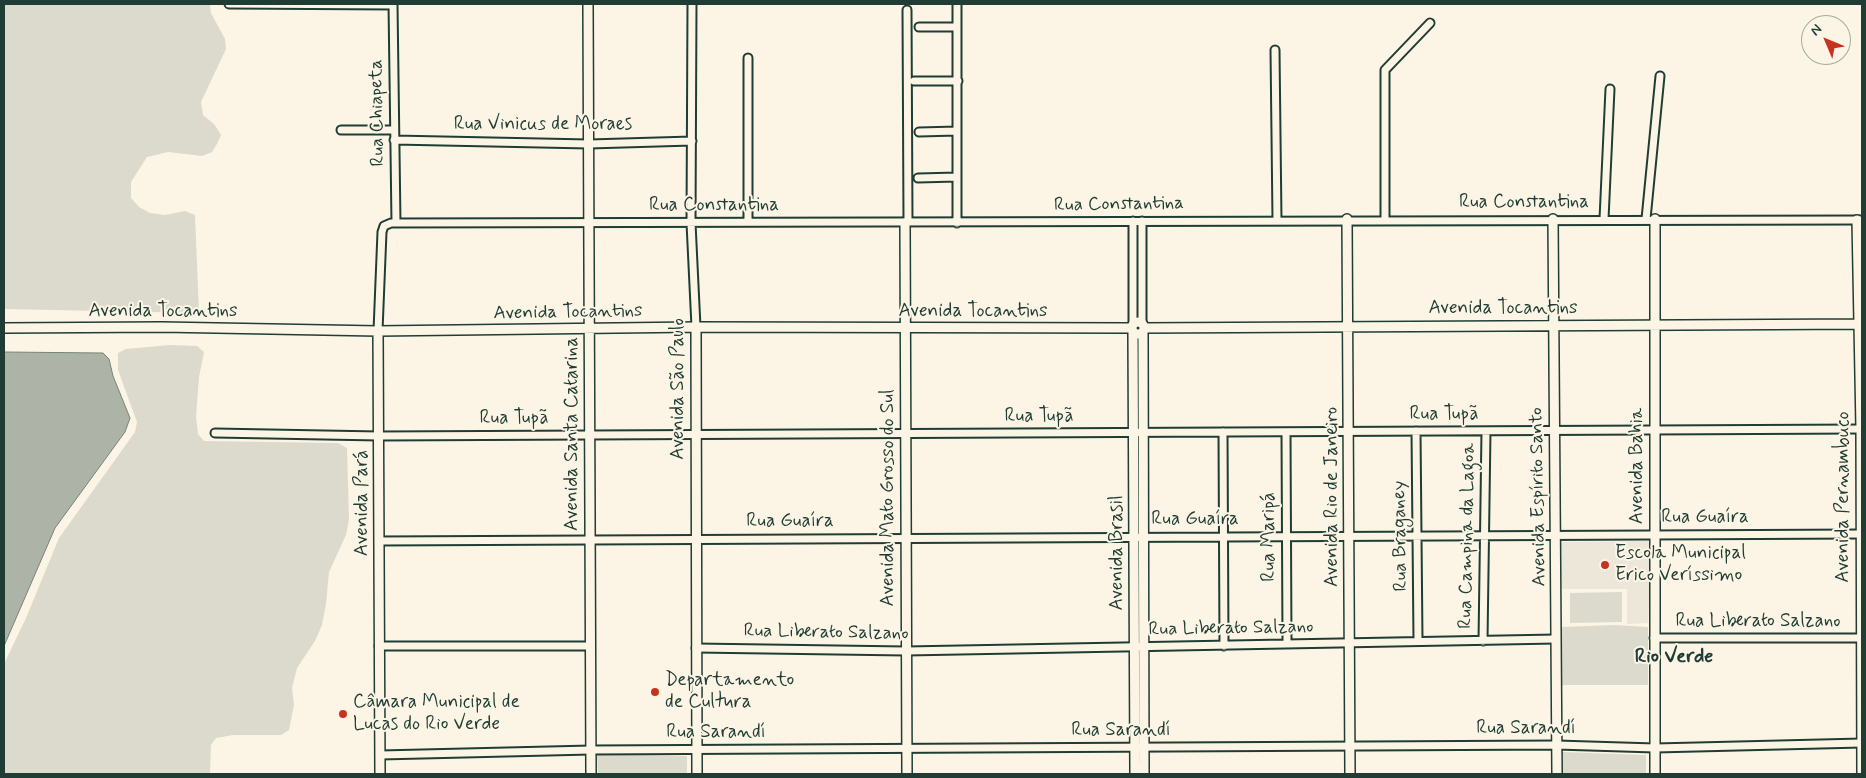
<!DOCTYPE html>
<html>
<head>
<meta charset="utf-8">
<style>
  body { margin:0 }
  #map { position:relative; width:1866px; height:778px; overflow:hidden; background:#fcf5e5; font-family:Mynerve,sans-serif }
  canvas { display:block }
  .frame { position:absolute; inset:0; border:5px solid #1f3d34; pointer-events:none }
  .north { position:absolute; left:1801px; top:15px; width:50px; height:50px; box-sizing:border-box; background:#fcf5e5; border:1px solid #a4ab9e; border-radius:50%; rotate:315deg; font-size:14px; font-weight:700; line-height:20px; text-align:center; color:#1f3d34 }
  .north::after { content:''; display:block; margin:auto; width:18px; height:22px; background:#c8321e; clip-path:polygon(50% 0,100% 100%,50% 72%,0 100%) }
</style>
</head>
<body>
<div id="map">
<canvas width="1866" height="778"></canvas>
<div class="frame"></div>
<div class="north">N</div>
</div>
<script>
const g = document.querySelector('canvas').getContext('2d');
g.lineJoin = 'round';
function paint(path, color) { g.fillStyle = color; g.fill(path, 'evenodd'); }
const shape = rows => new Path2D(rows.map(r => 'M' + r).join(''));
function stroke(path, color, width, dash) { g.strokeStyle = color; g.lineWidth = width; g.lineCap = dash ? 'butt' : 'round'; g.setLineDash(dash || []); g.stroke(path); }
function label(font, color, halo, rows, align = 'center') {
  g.font = font + ' Mynerve,sans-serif'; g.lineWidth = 4; g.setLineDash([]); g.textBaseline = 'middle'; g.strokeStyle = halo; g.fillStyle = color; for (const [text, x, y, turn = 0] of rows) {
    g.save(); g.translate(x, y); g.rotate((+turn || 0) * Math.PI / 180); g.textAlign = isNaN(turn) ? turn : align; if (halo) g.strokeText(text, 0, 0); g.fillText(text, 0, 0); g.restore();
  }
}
const built = shape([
  [1652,541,1648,623,1627,624,1627,589,1560,589,1560,542]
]);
const green = shape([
  [4,4,210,4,211,13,225,39,226,49,201,102,203,115,214,124,221,135,217,144,212,152,202,156,168,152,147,157,131,182,131,198,139,207,150,213,165,215,185,211,195,215,199,313,4,309],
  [170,345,197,346,204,352,199,377,196,417,198,434,204,441,338,443,347,448,349,520,346,535,329,572,326,604,322,625,315,641,297,668,292,688,294,705,289,730,281,735,233,735,216,738,211,745,210,774,4,774,4,664,26,618,59,538,135,432,137,422,118,370,118,353,126,349],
  [1622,592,1622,622,1570,623,1570,593],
  [1615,625,1648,627,1648,685,1562,685,1561,627],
  [1562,752,1646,755,1646,774,1562,774],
  [597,754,687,756,687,774,598,774]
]);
const water = shape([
  [4,352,103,353,109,359,113,376,130,418,125,432,55,528,4,646,4,352]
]);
const minor = shape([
  [229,4,393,5],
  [393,4,396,223],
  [692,4,691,223,696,327],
  [957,4,957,223],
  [907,10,908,222],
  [919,27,957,27],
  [1275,50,1277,220],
  [748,58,748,222],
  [914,81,958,81],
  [341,130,394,130],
  [919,132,957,131],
  [394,140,589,144,692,141],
  [918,178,957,177],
  [1385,219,1385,70,1430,23],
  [1604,219,1610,89],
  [1646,219,1660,76],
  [1142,323,1142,221],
  [1133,324,1133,221],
  [378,331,382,232,384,226,391,223,1862,220],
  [1416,431,1418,640],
  [1223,432,1224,646],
  [1286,432,1287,643],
  [215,433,379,436,1862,429],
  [379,541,1862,534],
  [1654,638,1862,638],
  [1483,641,1486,431],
  [379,646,589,646],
  [696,648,906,651,1556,639],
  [380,755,591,750,1557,745,1655,748,1862,743]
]);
const tertiary = shape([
  [588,4,591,774],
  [1347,219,1350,774],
  [1553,219,1557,774],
  [1655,219,1655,774],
  [1857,220,1861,429,1862,774],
  [905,223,907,774],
  '1132 328a6 6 0 1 1 12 0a6 6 0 1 1-12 0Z',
  [696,327,697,774],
  [4,328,162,327,378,331,696,327,1132,328],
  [1144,328,1862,324],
  [378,331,380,774],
  [1133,332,1135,774],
  [1143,332,1144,774]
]);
const markers = [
  [1605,565,5,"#c8321e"],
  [655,692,5,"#c8321e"],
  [343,714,5,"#c8321e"]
];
const streetNames = [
  ["Rua Chiapeta",378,113,-91],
  ["Rua Vinicus de Moraes",543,125],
  ["Rua Constantina",1524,203],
  ["Rua Constantina",1119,205,-1],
  ["Rua Constantina",714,206],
  ["Avenida Tocantins",1503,309],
  ["Avenida Tocantins",163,312],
  ["Avenida Tocantins",973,312],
  ["Avenida Tocantins",568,313,-1],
  ["Avenida São Paulo",679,389,-90],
  ["Rua Tupã",1444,415],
  ["Rua Tupã",1039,417],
  ["Rua Tupã",514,419],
  ["Avenida Santa Catarina",573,434,-90],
  ["Avenida Bahia",1638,466,-90],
  ["Avenida Rio de Janeiro",1333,497,-90],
  ["Avenida Espírito Santo",1539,497,-91],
  ["Avenida Pernambuco",1844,497,-90],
  ["Avenida Mato Grosso do Sul",889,498,-90],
  ["Avenida Pará",363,503,-90],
  ["Rua Guaíra",1705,518],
  ["Rua Guaíra",1195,520],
  ["Rua Guaíra",790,522],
  ["Rua Braganey",1401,536,-91],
  ["Rua Campina da Lagoa",1468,536,-89],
  ["Rua Maripá",1270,537,-90],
  ["Avenida Brasil",1118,553,-90],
  ["Rua Liberato Salzano",1758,622],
  ["Rua Liberato Salzano",1231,629,-1],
  ["Rua Liberato Salzano",826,633,1],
  ["Rua Sarandí",1526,729],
  ["Rua Sarandí",1121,731],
  ["Rua Sarandí",716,733]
];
const poiNames = [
  ["Escola Municipal",1615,554],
  ["Erico Veríssimo",1615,576],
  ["Departamento",665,681],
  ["de Cultura",665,703],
  ["Câmara Municipal de",353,703],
  ["Lucas do Rio Verde",353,725]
];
const neighbourhoodNames = [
  ["Rio Verde",1674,658]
];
paint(built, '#ece7d8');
paint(green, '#dcdacc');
paint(water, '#aeb3a7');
stroke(water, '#758479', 1);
stroke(minor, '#1f3d34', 11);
stroke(tertiary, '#1f3d34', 12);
stroke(minor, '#fcf5e5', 7);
stroke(tertiary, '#fcf5e5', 9);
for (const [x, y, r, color] of markers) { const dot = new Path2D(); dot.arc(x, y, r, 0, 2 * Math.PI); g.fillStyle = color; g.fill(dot); stroke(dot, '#fcf5e5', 2); }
label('19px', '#1f3d34', '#fcf5e5', streetNames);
label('19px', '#1f3d34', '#fcf5e5', poiNames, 'left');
label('bold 20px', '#1f3d34', '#fcf5e5', neighbourhoodNames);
</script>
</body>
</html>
